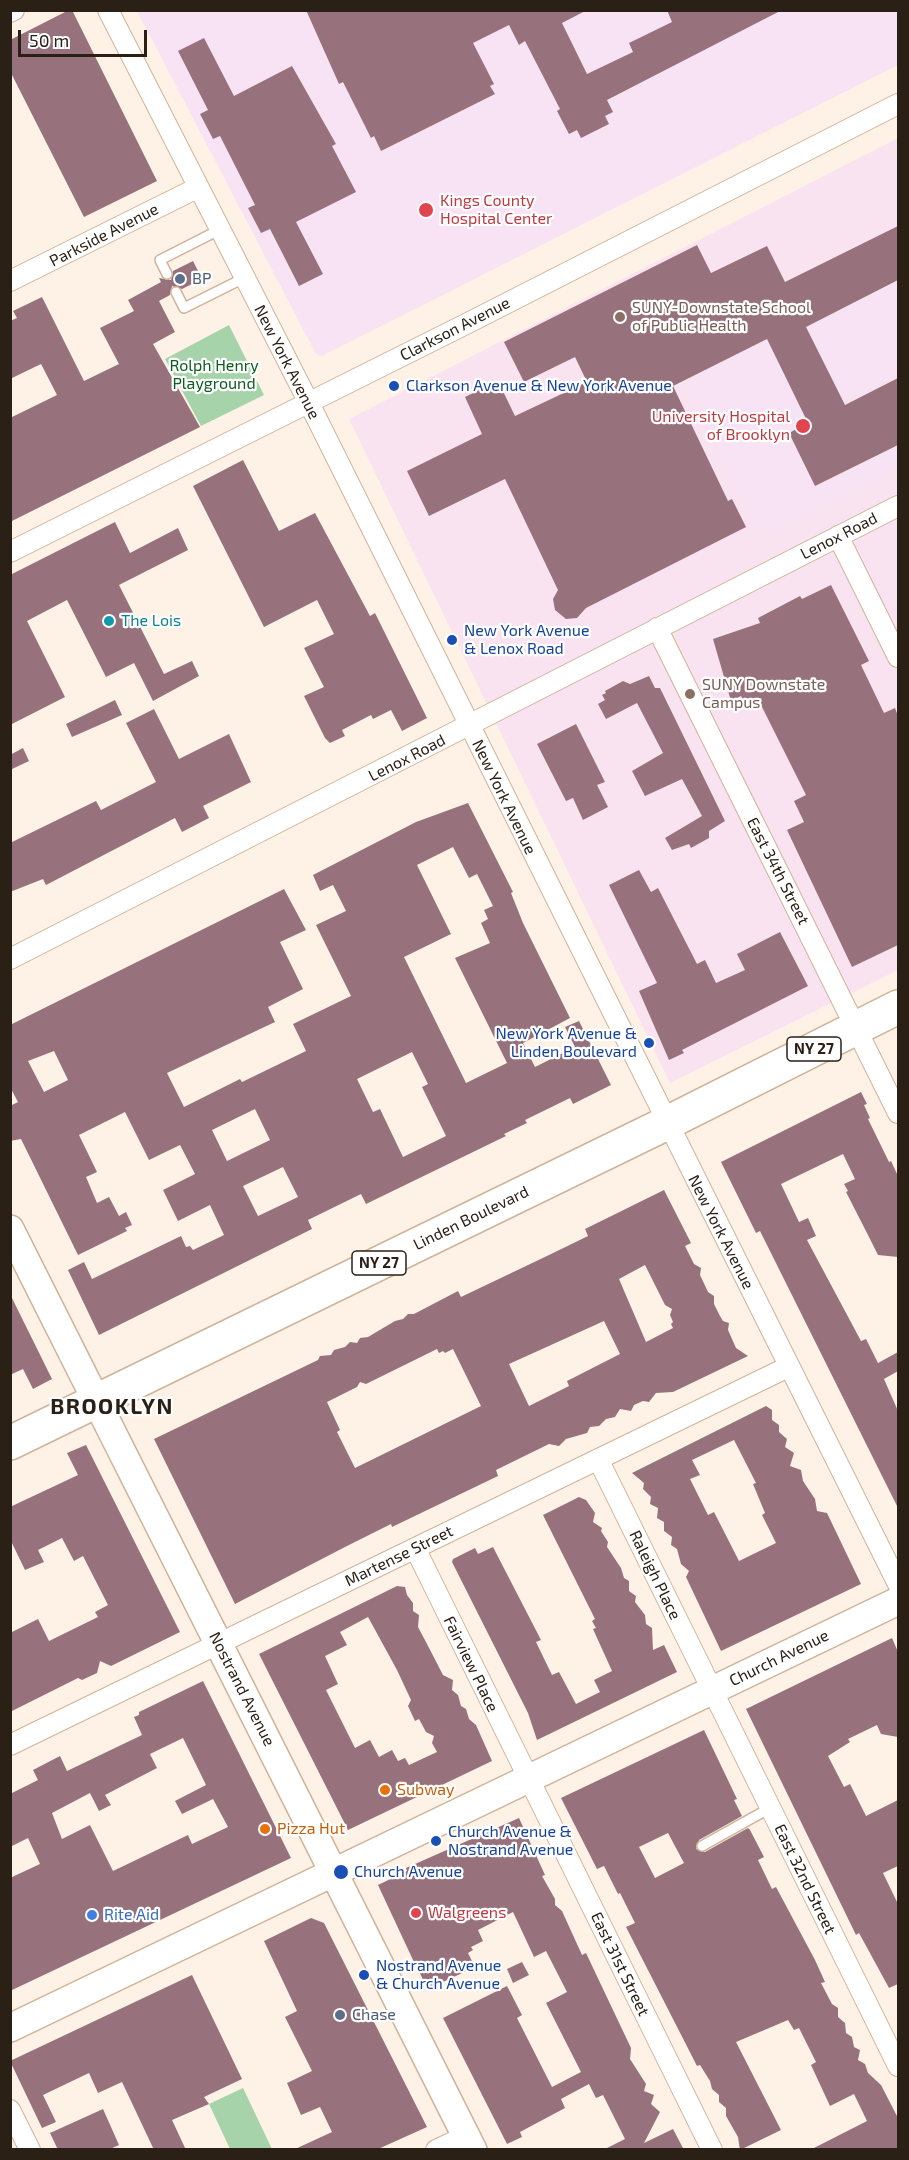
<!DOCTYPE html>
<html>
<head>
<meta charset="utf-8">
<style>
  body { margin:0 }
  #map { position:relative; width:909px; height:2160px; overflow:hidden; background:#fef2e7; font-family:"Exo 2",sans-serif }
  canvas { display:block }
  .frame { position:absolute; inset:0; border:12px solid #2b2016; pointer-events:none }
  .scale { position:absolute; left:18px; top:30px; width:129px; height:27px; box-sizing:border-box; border:3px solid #2b2016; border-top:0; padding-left:8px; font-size:18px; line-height:21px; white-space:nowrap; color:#2b2016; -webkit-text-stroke:4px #fff; paint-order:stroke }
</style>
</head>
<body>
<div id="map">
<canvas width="909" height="2160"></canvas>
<div class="frame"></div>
<div class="scale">50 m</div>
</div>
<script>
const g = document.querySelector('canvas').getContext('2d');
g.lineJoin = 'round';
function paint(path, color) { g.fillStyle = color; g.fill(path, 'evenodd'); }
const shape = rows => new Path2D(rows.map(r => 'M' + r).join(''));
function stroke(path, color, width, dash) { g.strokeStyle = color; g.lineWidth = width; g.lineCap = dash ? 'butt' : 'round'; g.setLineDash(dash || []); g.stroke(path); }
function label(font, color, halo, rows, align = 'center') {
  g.font = font + ' "Exo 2",sans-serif'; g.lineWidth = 4.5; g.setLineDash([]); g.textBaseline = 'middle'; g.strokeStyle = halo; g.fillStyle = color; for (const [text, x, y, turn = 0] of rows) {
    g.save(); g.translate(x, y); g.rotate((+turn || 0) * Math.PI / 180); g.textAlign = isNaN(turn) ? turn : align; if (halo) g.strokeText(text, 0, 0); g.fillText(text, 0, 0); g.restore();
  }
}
const education = shape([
  [898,138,898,970,670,1083,349,419]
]);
const medical = shape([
  [137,11,898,11,898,65,322,356,316,354],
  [898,283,898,469,763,538,685,382,804,322,807,328]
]);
const green = shape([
  [229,325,264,395,201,426,165,359],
  [243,2088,272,2149,230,2149,209,2104]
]);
const building = shape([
  [69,10,72,10,157,181,84,217,10,71,10,40],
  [306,10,587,10,562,23,587,74,633,52,629,43,672,22,667,10,782,10,607,100,613,112,605,116,609,124,581,138,577,130,569,134,557,111,560,109,525,41,519,45,509,25,473,43,494,84,490,86,495,94,381,151,374,136,371,138,343,82,339,84],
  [204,38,234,96,292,66,336,144,332,146,356,192,296,222,323,274,299,286,270,229,261,233,248,208,255,205,220,136,213,139,200,114,208,110,178,51],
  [898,226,898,280,806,327,845,405,898,378,898,445,815,486,789,433,808,423,767,339,673,386,728,501,732,499,746,527,586,608,577,618,566,619,555,610,553,599,558,590,505,479,429,516,407,471,482,434,465,397,498,381,515,416,587,382,575,357,524,382,504,342,697,245,711,273,767,246,785,282],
  [193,261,202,279,182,289,172,286,170,295,159,301,175,332,153,344,200,427,10,522,10,418,57,395,41,364,10,379,10,321,17,318,13,311,42,297,84,381,119,364,100,328,134,311,128,300,161,282,159,278,171,280,173,271],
  [243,460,279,531,315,513,370,616,375,613,427,718,402,731,391,710,373,719,371,715,342,730,345,736,330,743,325,738,304,696,324,687,304,648,334,634,317,600,264,627,193,486],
  [115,522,130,553,178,528,188,550,119,585,164,674,192,661,199,676,153,701,134,663,106,677,67,600,27,621,65,697,10,725,10,575],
  [831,585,869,661,861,665,884,713,895,708,898,716,898,945,852,967,787,830,804,822,794,801,806,795,758,699,746,705,741,696,731,701,713,639,760,623,758,618,800,596,802,599],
  [649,676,655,688,660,688,725,821,709,831,709,838,691,848,689,844,672,850,665,838,702,816,682,779,645,796,632,771,663,753,637,703,606,719,598,704,605,700,602,695,606,693,605,691,623,681,630,684],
  [115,700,122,715,72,737,66,724],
  [154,709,179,759,229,734,251,782,203,806,209,818,182,832,175,818,46,885,43,879,10,892,10,843,96,801,101,810,156,782,126,723],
  [576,724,605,782,597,785,608,807,583,820,573,798,566,801,537,744],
  [23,748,29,761,10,770,10,755],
  [468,803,513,892,511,893,523,923,570,1018,523,1043,535,1067,575,1047,565,1027,579,1021,611,1085,573,1104,570,1098,525,1120,527,1123,504,1134,506,1136,366,1204,361,1194,308,1220,312,1229,99,1335,68,1270,84,1262,92,1279,181,1236,186,1247,190,1246,193,1250,224,1235,210,1205,178,1221,163,1190,195,1174,180,1145,149,1160,125,1112,79,1135,97,1172,86,1177,97,1203,109,1197,119,1216,126,1212,132,1225,125,1228,127,1231,78,1255,21,1139,10,1141,10,1106,18,1102,10,1087,10,1025,284,889,306,930,280,942,303,989,268,1007,275,1022,167,1073,184,1107,240,1079,242,1082,306,1051,293,1024,351,996,316,925,346,911,333,885,320,891,313,875,416,822],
  [453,847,469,878,477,874,493,906,484,910,488,919,481,923,490,943,455,958,507,1063,466,1083,404,957,451,934,417,865],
  [54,1051,68,1080,44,1092,28,1061],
  [412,1052,428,1084,422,1087,446,1136,403,1157,380,1109,373,1112,357,1079],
  [255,1109,270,1140,227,1161,212,1130],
  [283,1167,298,1197,258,1216,243,1186],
  [639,870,651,892,658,888,697,964,705,960,716,983,745,970,737,954,780,932,808,986,682,1050,684,1053,669,1060,639,991,657,983,609,885],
  [861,1092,867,1104,864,1105,870,1118,868,1119,889,1162,891,1161,898,1176,898,1257,878,1255,870,1239,846,1192,848,1191,844,1184,855,1179,843,1154,781,1184,799,1222,808,1218,816,1236,807,1240,861,1341,866,1339,878,1363,898,1352,898,1371,884,1379,898,1411,898,1508,760,1231,756,1233,721,1162],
  [664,1190,691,1243,685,1246,694,1264,701,1268,700,1275,708,1292,714,1296,714,1304,720,1316,723,1321,729,1323,728,1330,736,1348,748,1356,673,1392,656,1393,649,1402,643,1401,634,1405,631,1411,620,1409,615,1417,606,1419,599,1426,590,1427,587,1433,566,1439,559,1446,549,1444,496,1470,498,1476,392,1527,391,1524,345,1547,235,1604,154,1439,318,1360,320,1356,331,1355,334,1350,345,1347,350,1342,357,1343,360,1338,368,1337,395,1321,403,1319,408,1314,414,1314,458,1291,461,1297,549,1255,588,1236,585,1229],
  [645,1265,665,1305,672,1309,670,1315,673,1322,671,1324,673,1328,646,1342,619,1279],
  [604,1321,620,1354,567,1381,569,1386,529,1406,509,1364],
  [437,1349,439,1353,443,1351,445,1353,453,1349,481,1406,355,1468,337,1432,340,1430,327,1402,357,1387,360,1382,366,1384],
  [10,1294,52,1379,33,1389,23,1369,10,1375],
  [766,1406,772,1410,772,1420,779,1425,779,1432,787,1439,785,1447,794,1453,790,1466,801,1470,803,1481,815,1499,817,1511,827,1513,861,1584,721,1651,686,1577,689,1571,681,1564,677,1549,671,1545,672,1537,664,1531,664,1522,657,1518,658,1508,650,1504,651,1497,643,1489,644,1483,632,1473],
  [734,1440,756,1483,753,1484,765,1513,762,1515,776,1543,739,1561,714,1512,708,1515,690,1479,700,1475,692,1460],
  [86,1445,180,1632,111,1666,100,1661,97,1673,82,1680,78,1678,10,1712,10,1633,38,1619,49,1641,98,1617,95,1612,108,1605,83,1556,74,1561,62,1538,38,1550,44,1562,25,1570,10,1539,10,1507,78,1475,67,1453],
  [579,1497,586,1500,595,1513,593,1522,602,1528,601,1531,608,1542,607,1547,621,1568,624,1578,629,1581,629,1591,636,1596,635,1602,645,1615,646,1624,652,1628,653,1650,664,1645,677,1672,537,1740,528,1713,452,1562,453,1559,475,1548,478,1554,493,1547,541,1640,536,1642,552,1675,559,1672,576,1704,600,1692,594,1680,612,1671,593,1629,596,1628,592,1621,595,1619,543,1515],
  [397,1586,405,1587,407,1595,413,1603,413,1611,419,1615,418,1627,427,1644,443,1675,453,1680,452,1690,458,1695,461,1706,466,1709,469,1719,476,1725,492,1761,348,1830,259,1654],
  [368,1617,397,1670,411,1700,408,1706,415,1721,419,1719,426,1732,434,1736,432,1743,437,1752,409,1765,405,1758,398,1761,392,1750,379,1757,370,1740,355,1748,326,1690,338,1684,325,1656,347,1645,340,1632],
  [892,1638,898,1652,898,1737,881,1734,877,1725,848,1739,850,1742,828,1756,844,1787,850,1784,866,1816,898,1800,898,1866,883,1873,898,1904,898,1984,889,1988,859,1933,856,1935,746,1709],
  [203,1681,291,1858,10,1991,10,1878,40,1864,28,1838,10,1847,10,1794,38,1780,33,1770,60,1756,67,1771,142,1735,134,1717,139,1715,139,1712],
  [183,1738,206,1785,175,1801,182,1814,213,1799,228,1827,192,1844,188,1835,113,1871,90,1825,62,1839,52,1813,90,1793,99,1811,111,1805,105,1795,157,1768,150,1754],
  [704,1730,737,1799,734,1800,742,1816,699,1840,696,1849,705,1852,748,1828,750,1830,764,1857,758,1860,772,1889,776,1887,815,1960,825,1982,821,1983,832,2004,838,2008,838,2017,845,2023,846,2033,852,2037,854,2047,860,2050,858,2060,865,2064,868,2073,881,2085,898,2118,898,2150,810,2150,867,2121,854,2094,830,2106,811,2065,816,2062,799,2028,794,2030,788,2020,736,2042,781,2130,740,2150,738,2137,726,2116,726,2108,719,2102,719,2095,712,2089,710,2081,700,2065,697,2066,626,1927,635,1923,620,1893,618,1894,604,1866,597,1869,561,1798],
  [668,1833,684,1863,655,1878,639,1847],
  [519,1818,545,1875,542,1876,555,1899,555,1905,562,1911,582,1955,586,1953,631,2048,630,2059,646,2084,644,2091,654,2095,651,2104,660,2112,644,2143,673,2129,684,2150,603,2150,625,2139,603,2095,596,2098,589,2084,561,2099,565,2108,520,2132,522,2137,507,2144,443,2018,507,1986,522,2015,517,2018,552,2087,581,2072,546,2003,567,1992,546,1951,534,1957,513,1912,478,1930,483,1941,471,1947,473,1950,468,1953,475,1967,428,1989,413,1960,378,1885,407,1871,406,1868],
  [311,1918,324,1923,427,2127,376,2150,293,2150,332,2132,320,2107,301,2115,287,2083,312,2071,285,2017,297,2011,264,1941],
  [522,1962,529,1975,513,1983,507,1969],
  [192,1975,242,2079,204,2097,209,2104,172,2120,186,2150,154,2150,122,2082,98,2093,89,2073,43,2095,56,2122,42,2128,10,2061],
  [103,2109,119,2145,108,2150,58,2150,50,2133]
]);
const lane = shape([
  [167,274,160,260,219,230],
  [176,292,184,308,244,278],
  [702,1846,770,1808]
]);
const street = shape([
  [108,10,309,403,898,1584],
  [10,12,14,10],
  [10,281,197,188],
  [838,536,898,657],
  [10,552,466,324,898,104],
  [657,628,898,1113],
  [10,959,898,506],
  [598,1459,898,2066],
  [415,1548,712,2150],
  [10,1745,788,1367],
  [10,2110,30,2150],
  [436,2150,466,2136]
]);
const secondary = shape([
  [10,1229,473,2150],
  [10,2028,898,1601]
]);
const highway = shape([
  [10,1443,667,1123,898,1007]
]);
const markers = [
  [426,210,8,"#e0444e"],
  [180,279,6,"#5c6f8a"],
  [620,317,6,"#8d6e63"],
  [394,386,6,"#1a4fb4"],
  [803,426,8,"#e0444e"],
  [109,621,6,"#0f9aa8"],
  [452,640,6,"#1a4fb4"],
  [690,694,6,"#8d6e63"],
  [649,1043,6,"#1a4fb4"],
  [385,1790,6,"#e8710a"],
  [265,1829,6,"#e8710a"],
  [436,1841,6,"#1a4fb4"],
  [341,1872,8,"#1a4fb4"],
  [416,1913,6,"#e0444e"],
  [92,1915,6,"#3f7fe0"],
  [364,1975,6,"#1a4fb4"],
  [340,2015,6,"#5c6f8a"]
];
const shields = [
  [814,1049,54],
  [379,1263,54]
];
const shieldNames = [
  ["NY 27",814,1049],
  ["NY 27",379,1263]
];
const healthNames = [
  ["Kings County",440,201],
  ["Hospital Center",440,219],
  ["University Hospital",790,417,"right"],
  ["of Brooklyn",790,435,"right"],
  ["Walgreens",428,1913]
];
const streetNames = [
  ["Parkside Avenue",104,235,-27],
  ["Clarkson Avenue",455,329,-27],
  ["New York Avenue",287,362,63],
  ["Lenox Road",839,536,-27],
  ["Lenox Road",407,758,-27],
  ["New York Avenue",504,797,64],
  ["East 34th Street",778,871,63],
  ["Linden Boulevard",471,1218,-26],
  ["New York Avenue",721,1232,63],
  ["Martense Street",399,1556,-26],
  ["Raleigh Place",655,1575,64],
  ["Church Avenue",779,1658,-26],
  ["Fairview Place",471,1664,64],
  ["Nostrand Avenue",242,1689,63],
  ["East 32nd Street",805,1879,64],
  ["East 31st Street",620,1964,64]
];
const serviceNames = [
  ["BP",192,279],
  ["Chase",352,2015]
];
const educationNames = [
  ["SUNY-Downstate School",632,308],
  ["of Public Health",632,326],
  ["SUNY Downstate",702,685],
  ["Campus",702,703]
];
const parkNames = [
  ["Rolph Henry",214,366],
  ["Playground",214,384]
];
const transitNames = [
  ["Clarkson Avenue & New York Avenue",406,386],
  ["New York Avenue",464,631],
  ["& Lenox Road",464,649],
  ["New York Avenue &",637,1034,"right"],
  ["Linden Boulevard",637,1052,"right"],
  ["Church Avenue &",448,1832],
  ["Nostrand Avenue",448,1850],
  ["Church Avenue",354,1872],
  ["Nostrand Avenue",376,1966],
  ["& Church Avenue",376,1984]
];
const cultureNames = [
  ["The Lois",121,621]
];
const foodNames = [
  ["Subway",397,1790],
  ["Pizza Hut",277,1829]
];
const shopNames = [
  ["Rite Aid",104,1915]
];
const districtNames = [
  ["BROOKLYN",112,1407]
];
paint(education, '#f9e3f0');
paint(medical, '#f7e3f3');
paint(green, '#a7d3aa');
paint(building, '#97727d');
stroke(lane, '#cfb398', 12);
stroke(street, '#cfb398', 22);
stroke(secondary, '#cfb398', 30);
stroke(highway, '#cfb398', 36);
stroke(lane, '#fff', 9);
stroke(street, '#fff', 20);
stroke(secondary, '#fff', 27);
stroke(highway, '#fff', 33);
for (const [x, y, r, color] of markers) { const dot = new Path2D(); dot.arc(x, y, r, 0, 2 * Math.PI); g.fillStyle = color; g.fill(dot); stroke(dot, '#fff', 2); }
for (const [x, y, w] of shields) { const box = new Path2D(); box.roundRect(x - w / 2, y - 12, w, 24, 4.5); g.fillStyle = '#fff'; g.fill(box); stroke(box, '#2b2016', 1.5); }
label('bold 15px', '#2b2016', null, shieldNames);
label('16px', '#be3a42', '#fff', healthNames, 'left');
label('16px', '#2b2016', '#fff', streetNames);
label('16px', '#4e5e75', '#fff', serviceNames, 'left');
label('16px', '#785e54', '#fff', educationNames, 'left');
label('16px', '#0c5b1f', '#fff', parkNames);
label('16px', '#164399', '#fff', transitNames, 'left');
label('16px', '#0d838f', '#fff', cultureNames, 'left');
label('16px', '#c56008', '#fff', foodNames, 'left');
label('16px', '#366cbe', '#fff', shopNames, 'left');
g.letterSpacing = '1.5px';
label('bold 22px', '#2b2016', '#fff', districtNames);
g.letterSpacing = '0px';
</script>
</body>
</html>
